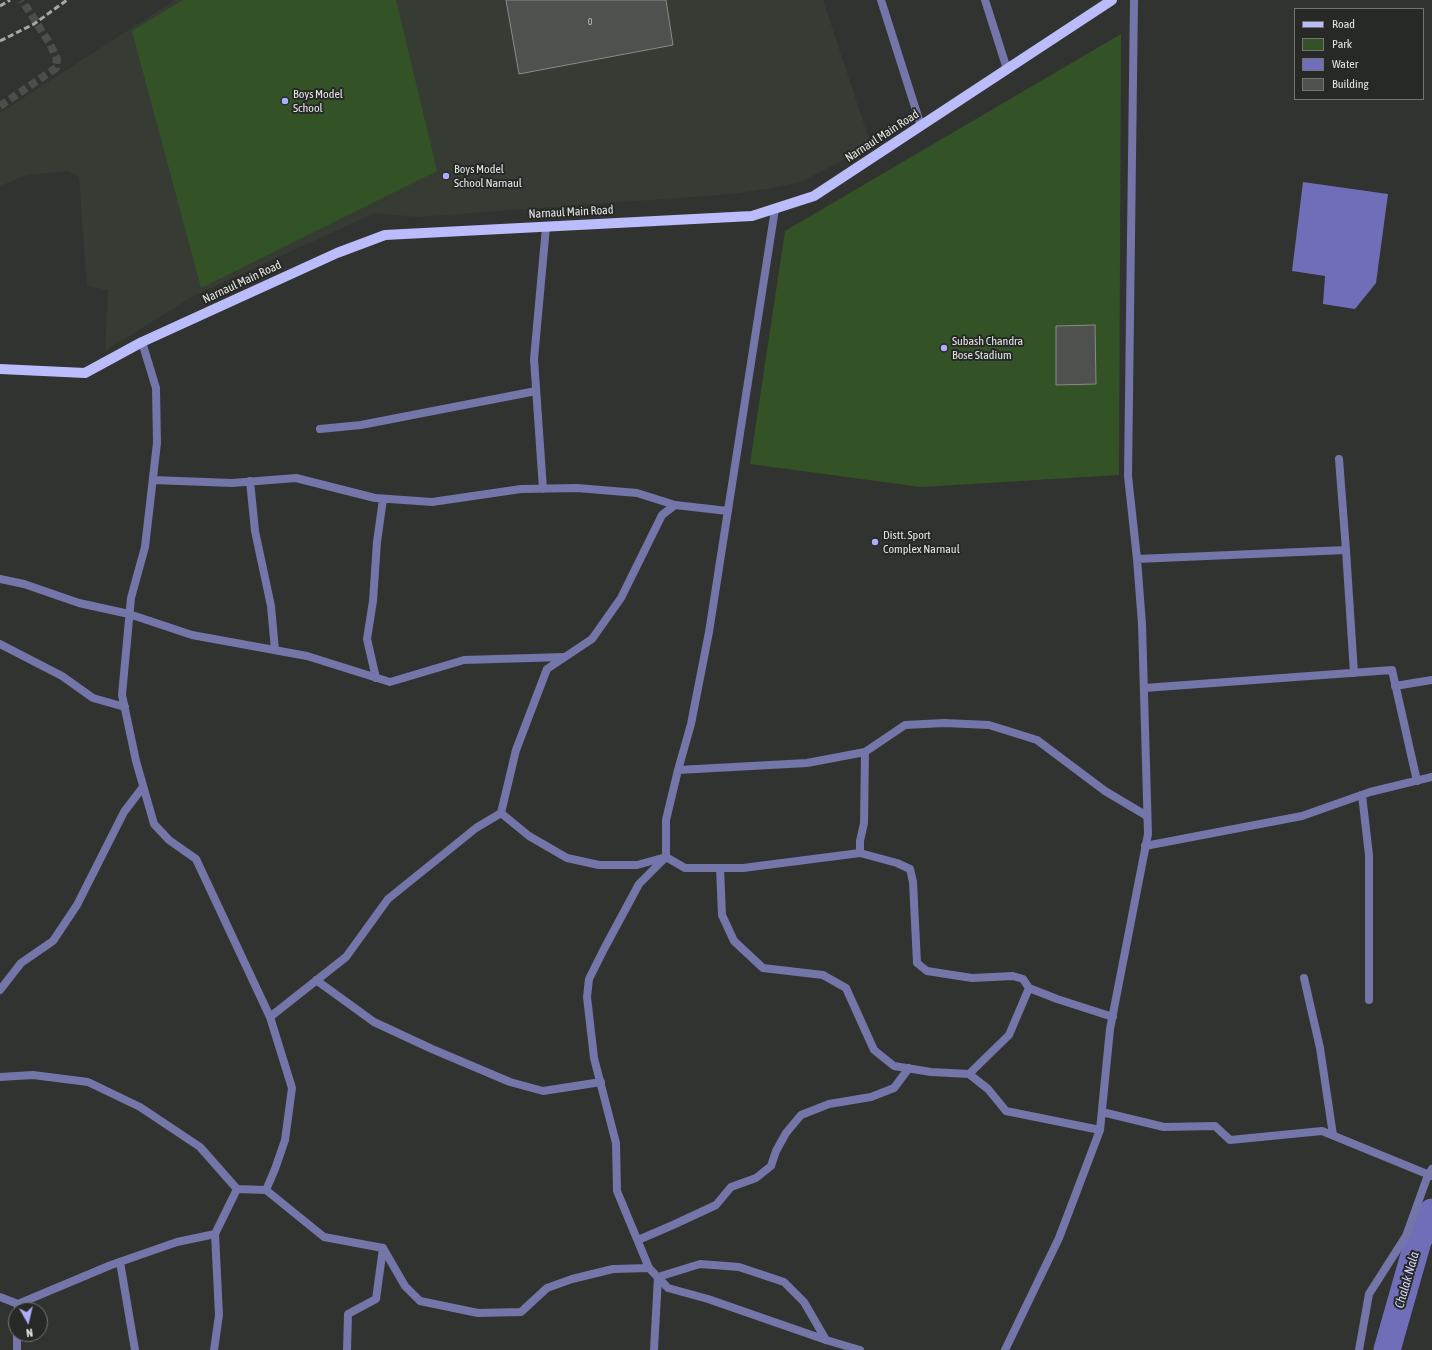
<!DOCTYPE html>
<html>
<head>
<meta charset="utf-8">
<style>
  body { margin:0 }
  #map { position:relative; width:1432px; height:1350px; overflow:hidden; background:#313330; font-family:"Asap Condensed",sans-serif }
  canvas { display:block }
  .legend { position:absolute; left:1294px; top:8px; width:130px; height:92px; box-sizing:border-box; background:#272926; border:1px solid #727471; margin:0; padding:5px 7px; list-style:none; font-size:12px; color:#e3e4e2 }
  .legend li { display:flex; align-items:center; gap:8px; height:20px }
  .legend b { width:20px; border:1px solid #727471 }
  .north { position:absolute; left:8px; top:1302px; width:40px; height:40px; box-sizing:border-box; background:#272926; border:1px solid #727471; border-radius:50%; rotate:172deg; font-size:11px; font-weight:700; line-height:16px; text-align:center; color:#e3e4e2 }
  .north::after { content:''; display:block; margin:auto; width:14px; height:18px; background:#adaefb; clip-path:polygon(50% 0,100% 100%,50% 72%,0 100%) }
</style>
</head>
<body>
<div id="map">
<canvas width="1432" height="1350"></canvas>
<ul class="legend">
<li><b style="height:5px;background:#babcfb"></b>Road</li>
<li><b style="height:11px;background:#335326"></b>Park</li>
<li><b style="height:11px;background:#706eb9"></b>Water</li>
<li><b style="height:11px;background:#4f514f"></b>Building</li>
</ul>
<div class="north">N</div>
</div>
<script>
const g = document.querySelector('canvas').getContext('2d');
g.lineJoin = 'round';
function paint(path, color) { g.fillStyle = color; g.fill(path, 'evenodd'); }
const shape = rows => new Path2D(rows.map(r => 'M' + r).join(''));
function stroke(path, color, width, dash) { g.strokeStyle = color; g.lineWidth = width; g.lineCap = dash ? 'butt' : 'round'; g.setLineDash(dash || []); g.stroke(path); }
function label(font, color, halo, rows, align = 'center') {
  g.font = font + ' "Asap Condensed",sans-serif'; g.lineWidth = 4; g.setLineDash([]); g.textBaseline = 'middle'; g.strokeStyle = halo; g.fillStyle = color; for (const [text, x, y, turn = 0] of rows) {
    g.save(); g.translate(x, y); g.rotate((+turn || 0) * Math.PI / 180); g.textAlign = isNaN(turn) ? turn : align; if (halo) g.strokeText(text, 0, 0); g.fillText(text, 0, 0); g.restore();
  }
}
const built = shape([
  [175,0,823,0,871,145,803,181,773,188,732,194,417,217,375,213,195,295,105,351,108,290,87,286,79,177,68,171,27,175,0,186,0,113]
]);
const green = shape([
  [183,0,396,0,437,171,201,288,132,31],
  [1121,34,1119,475,921,487,750,464,785,231]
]);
const water = shape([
  [1303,182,1388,194,1376,283,1355,309,1323,304,1325,276,1292,271]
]);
const river = shape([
  [1387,1350,1418,1241,1432,1212]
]);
const building = shape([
  [506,0,666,0,673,45,519,74,506,0],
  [1095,325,1096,384,1056,385,1056,326,1095,325]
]);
const tertiaryTunnel = shape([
  [0,106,56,68,57,59,50,44,22,0]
]);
const minor = shape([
  [881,0,921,126],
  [985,0,1007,69],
  [320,429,361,425,536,391],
  [1339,459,1346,550,1354,673],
  [153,480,232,483,296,478,375,498,432,502,521,489,577,488,637,493,675,505],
  [250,481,255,531,271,606,275,650],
  [543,489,534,359,546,227],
  [1137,559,1346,550],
  [0,579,24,584,79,603,129,614,192,635,307,656,390,682,464,660,564,657],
  [0,644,62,676,93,698,125,707],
  [376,678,367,639,373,601,377,542,383,499],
  [1395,686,1432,680],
  [1144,688,1392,670,1417,781],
  [678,770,807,763,865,752,905,725,944,723,989,725,1037,740,1105,791,1147,816],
  [1362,795,1369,855,1369,1000],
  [501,813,516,750,547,669,592,639,621,598,662,515,675,505,728,511],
  [860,853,897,863,910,869,913,882,917,963,927,971,972,978,1013,976,1023,979,1029,988,1057,999,1113,1017],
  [720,868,722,915,734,941,763,968,823,975,846,988,874,1050,894,1066,931,1072,969,1074,988,1089,1006,1111,1100,1130],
  [1304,978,1320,1048,1333,1135],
  [316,980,374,1022,432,1049,510,1082,543,1091,601,1082],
  [0,990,21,963,53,941,77,905,124,812,143,787],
  [270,1017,346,957,388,899,476,828,501,813,529,836,567,858,599,865,637,865,666,857,666,820,678,770,691,724,709,632,775,209],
  [969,1074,1009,1035,1029,988],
  [0,1077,33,1075,88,1082,140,1107,200,1147,237,1189],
  [1102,1112,1164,1127,1215,1126,1230,1140,1322,1131,1432,1176],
  [266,1190,324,1237,383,1248,376,1299,348,1314,347,1350],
  [638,1240,673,1225,716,1205,731,1187,756,1178,771,1166,776,1151,786,1133,801,1115,829,1104,871,1097,894,1088,909,1068],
  [383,1248,405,1286,420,1301,478,1313,521,1312,547,1288,572,1279,613,1269,649,1268],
  [120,1262,135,1350],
  [0,1297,18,1304],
  [18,1310,18,1304,111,1265,177,1242,215,1234,237,1189,266,1190,275,1169,285,1140,292,1088,270,1017,196,859,169,840,154,824,136,761,122,695,131,598,145,547,157,443,156,388,142,342],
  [17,1350,17,1334],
  [214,1350,219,1315,215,1234],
  [654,1350,658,1277,700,1264,739,1267,784,1282,804,1302,826,1340],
  [860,1350,826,1340,708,1299,668,1288,649,1268,617,1191,616,1143,594,1058,587,997,589,979,604,949,639,884,666,857,685,868,743,868,860,853,860,841,864,823,865,752],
  [1005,1350,1059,1238,1100,1130,1110,1029,1148,834,1142,624,1137,559,1128,476,1134,0],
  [1359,1350,1369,1294,1406,1236,1428,1175,1432,1169]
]);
const tertiary = shape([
  [1145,846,1302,816,1370,792,1432,777]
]);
const primary = shape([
  [0,369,85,373,142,342,337,253,385,235,752,216,814,196,1112,0]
]);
const rail = shape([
  [0,6,10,0],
  [0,41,34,24,67,0]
]);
const markers = [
  [285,101,4,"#adaefb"],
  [446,176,4,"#adaefb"],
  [944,348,4,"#adaefb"],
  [875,542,4,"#adaefb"]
];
const numberNames = [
  ["0",590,22]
];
const poiNames = [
  ["Boys Model",293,94],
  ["School",293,108],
  ["Boys Model",454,169],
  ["School Narnaul",454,183],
  ["Subash Chandra",952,341],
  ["Bose Stadium",952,355],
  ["Distt. Sport",883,535],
  ["Complex Narnaul",883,549]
];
const streetNames = [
  ["Narnaul Main Road",882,136,-33],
  ["Narnaul Main Road",571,212,-3],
  ["Narnaul Main Road",242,282,-25]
];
const waterNames = [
  ["Chalak Nala",1407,1280,-74]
];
paint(built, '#363c34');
paint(green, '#335326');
paint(water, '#706eb9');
stroke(river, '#706eb9', 27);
paint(building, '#4f514f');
stroke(building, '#898b88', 1);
stroke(tertiaryTunnel, '#4c4e4b', 8, [8, 4]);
stroke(minor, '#7475a8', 8);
stroke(tertiary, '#7475a8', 8);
stroke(primary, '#babcfb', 10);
stroke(rail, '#a7a8a6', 3, [6, 3]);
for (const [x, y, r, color] of markers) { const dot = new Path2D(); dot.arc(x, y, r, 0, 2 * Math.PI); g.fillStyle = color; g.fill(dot); stroke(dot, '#272926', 1.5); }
label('10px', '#bebfbd', null, numberNames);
label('12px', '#e3e4e2', '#272926', poiNames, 'left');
label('12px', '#e3e4e2', '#272926', streetNames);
label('italic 13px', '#d0d2fc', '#272926', waterNames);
</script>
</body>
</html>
